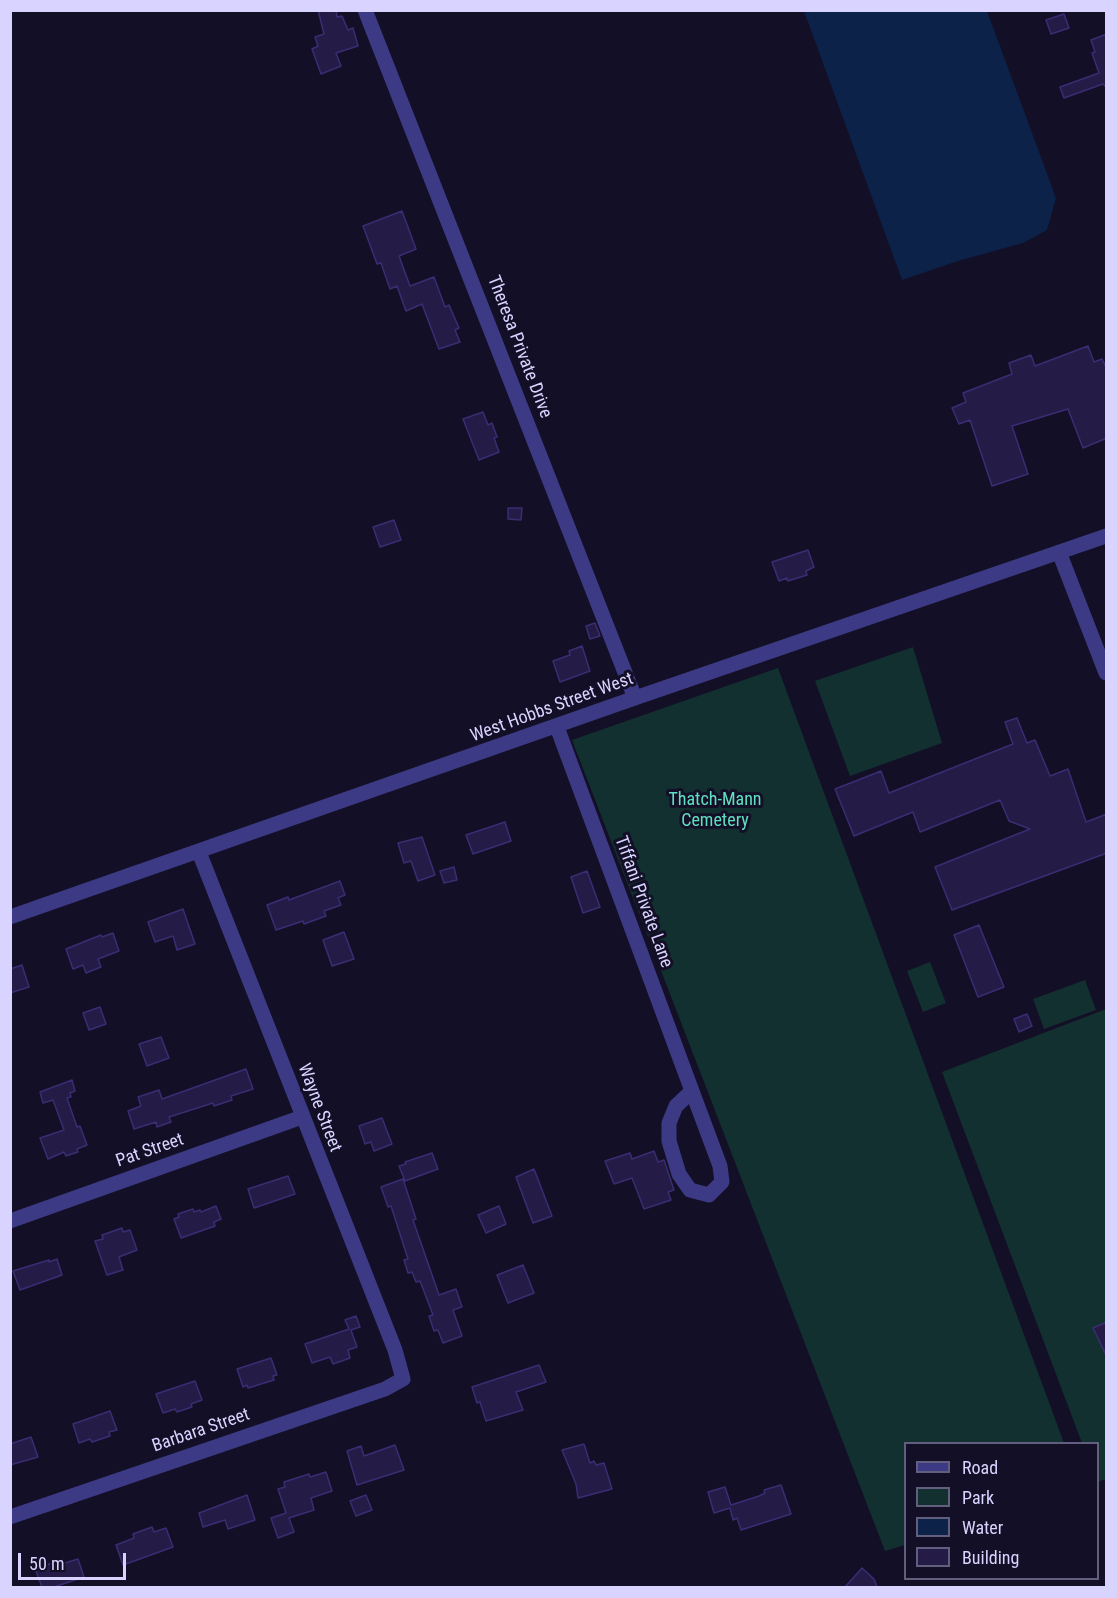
<!DOCTYPE html>
<html>
<head>
<meta charset="utf-8">
<style>
  body { margin:0 }
  #map { position:relative; width:1117px; height:1598px; overflow:hidden; background:#130f26; font-family:"Roboto Condensed",sans-serif }
  canvas { display:block }
  .frame { position:absolute; inset:0; border:12px solid #d9d4ff; pointer-events:none }
  .legend { position:absolute; left:904px; top:1442px; width:195px; height:138px; box-sizing:border-box; background:#130f26; border:2px solid #625e7d; margin:0; padding:8px 10px; list-style:none; font-size:18px; color:#d9d4ff }
  .legend li { display:flex; align-items:center; gap:12px; height:30px }
  .legend b { width:30px; border:2px solid #625e7d }
  .scale { position:absolute; left:18px; top:1553px; width:108px; height:27px; box-sizing:border-box; border:3px solid #d9d4ff; border-top:0; padding-left:8px; font-size:18px; line-height:21px; white-space:nowrap; color:#d9d4ff; -webkit-text-stroke:4px #130f26; paint-order:stroke }
</style>
</head>
<body>
<div id="map">
<canvas width="1117" height="1598"></canvas>
<div class="frame"></div>
<ul class="legend">
<li><b style="height:8px;background:#3d3a85"></b>Road</li>
<li><b style="height:16px;background:#12302f"></b>Park</li>
<li><b style="height:16px;background:#0c2248"></b>Water</li>
<li><b style="height:16px;background:#241b47"></b>Building</li>
</ul>
<div class="scale">50 m</div>
</div>
<script>
const g = document.querySelector('canvas').getContext('2d');
g.lineJoin = 'round';
function paint(path, color) { g.fillStyle = color; g.fill(path, 'evenodd'); }
const shape = rows => new Path2D(rows.map(r => 'M' + r).join(''));
function stroke(path, color, width, dash) { g.strokeStyle = color; g.lineWidth = width; g.lineCap = dash ? 'butt' : 'round'; g.setLineDash(dash || []); g.stroke(path); }
function label(font, color, halo, rows, align = 'center') {
  g.font = font + ' "Roboto Condensed",sans-serif'; g.lineWidth = 6; g.setLineDash([]); g.textBaseline = 'middle'; g.strokeStyle = halo; g.fillStyle = color; for (const [text, x, y, turn = 0] of rows) {
    g.save(); g.translate(x, y); g.rotate((+turn || 0) * Math.PI / 180); g.textAlign = isNaN(turn) ? turn : align; if (halo) g.strokeText(text, 0, 0); g.fillText(text, 0, 0); g.restore();
  }
}
const green = shape([
  [913,647,942,743,850,776,815,681],
  [778,668,1064,1443,906,1444,905,1545,885,1551,572,740],
  [930,962,946,1003,923,1012,907,971],
  [1085,980,1096,1010,1044,1029,1033,999],
  [1106,1009,1106,1479,1098,1482,1098,1444,1082,1443,942,1072]
]);
const water = shape([
  [804,11,987,11,1056,198,1047,230,1023,243,958,261,902,280]
]);
const building = shape([
  [318,10,336,10,337,17,342,16,348,30,353,28,358,46,336,53,341,66,321,74,312,49,318,46,315,37,324,34,318,10],
  [1064,14,1069,28,1051,34,1046,20,1064,14],
  [1107,34,1107,88,1103,84,1064,98,1060,87,1099,73,1092,53,1095,52,1091,40,1107,34],
  [402,211,416,249,399,256,410,286,434,277,445,307,449,305,459,328,455,330,460,342,439,349,422,304,406,311,397,286,390,289,381,263,377,264,363,226,402,211],
  [1088,346,1094,362,1102,359,1107,369,1107,438,1083,448,1068,409,1012,426,1028,474,992,486,970,420,959,424,952,408,966,402,963,393,1012,374,1009,363,1031,355,1035,366,1088,346],
  [483,412,488,425,492,423,497,437,494,438,499,452,479,460,463,419,483,412],
  [508,508,522,508,521,520,508,519,508,508],
  [394,520,401,540,380,547,373,527,394,520],
  [808,550,814,567,806,571,807,575,788,581,787,578,779,581,772,562,808,550],
  [595,623,600,636,590,639,586,626,595,623],
  [582,646,590,671,560,682,553,661,570,655,569,651,582,646],
  [1017,718,1027,743,1035,740,1050,776,1068,769,1086,822,1107,814,1107,853,952,910,935,867,1030,829,1009,821,1000,800,920,832,913,812,854,836,835,789,881,771,889,793,1013,744,1005,722,1017,718],
  [505,822,511,841,473,854,466,835,505,822],
  [422,837,435,875,418,881,411,861,404,863,398,843,422,837],
  [454,867,457,880,444,883,440,871,454,867],
  [587,871,600,907,583,913,571,877,587,871],
  [340,881,345,895,338,898,341,905,324,911,326,916,304,924,303,921,276,930,267,905,288,897,289,900,340,881],
  [183,909,195,944,177,950,173,936,155,942,148,922,183,909],
  [979,925,1004,987,978,997,954,935,979,925],
  [344,932,354,959,332,966,323,940,344,932],
  [113,933,119,951,98,959,101,967,86,973,83,965,73,969,66,949,101,935,102,937,113,933],
  [22,965,29,987,10,993,10,969,22,965],
  [100,1007,106,1024,89,1030,83,1013,100,1007],
  [1027,1014,1032,1026,1019,1032,1014,1019,1027,1014],
  [161,1037,169,1058,147,1066,139,1044,161,1037],
  [246,1069,253,1089,231,1096,232,1100,214,1106,213,1103,169,1117,171,1122,157,1127,156,1122,134,1129,128,1111,141,1106,138,1097,159,1090,162,1099,246,1069],
  [72,1080,75,1091,70,1093,71,1097,67,1098,77,1127,80,1126,87,1145,77,1149,78,1152,66,1156,64,1152,48,1159,40,1138,64,1130,53,1100,43,1103,40,1092,72,1080],
  [382,1118,392,1144,374,1151,371,1142,365,1144,359,1126,382,1118],
  [654,1151,658,1162,664,1160,674,1190,668,1192,671,1200,644,1209,632,1178,614,1184,605,1161,630,1153,632,1159,654,1151],
  [432,1153,438,1169,405,1181,399,1166,406,1164,405,1162,432,1153],
  [534,1169,552,1216,533,1223,516,1177,534,1169],
  [288,1176,295,1194,254,1208,248,1189,288,1176],
  [403,1179,416,1219,413,1220,439,1295,456,1289,462,1307,453,1310,462,1336,443,1343,438,1330,434,1331,429,1316,433,1315,420,1281,416,1282,412,1272,408,1273,404,1260,408,1259,391,1206,388,1207,381,1187,403,1179],
  [216,1206,221,1219,214,1222,215,1226,181,1238,174,1219,179,1217,178,1214,193,1209,194,1212,200,1210,201,1212,216,1206],
  [499,1206,506,1224,486,1233,478,1215,499,1206],
  [122,1228,123,1232,130,1230,137,1250,119,1257,123,1270,107,1275,95,1241,103,1239,102,1235,122,1228],
  [57,1259,62,1275,20,1290,13,1271,49,1260,49,1262,57,1259],
  [523,1265,534,1293,508,1303,497,1275,523,1265],
  [356,1316,360,1327,351,1330,357,1347,348,1350,350,1358,333,1364,330,1357,312,1363,305,1344,349,1329,345,1320,356,1316],
  [1107,1322,1107,1357,1093,1328,1107,1322],
  [271,1358,277,1375,273,1376,274,1380,248,1388,247,1385,243,1387,237,1369,271,1358],
  [539,1365,546,1382,516,1392,523,1410,486,1421,480,1402,477,1403,472,1387,539,1365],
  [195,1381,202,1400,191,1404,192,1407,177,1412,175,1409,163,1413,156,1394,195,1381],
  [110,1411,117,1430,109,1432,110,1436,92,1442,90,1439,79,1443,73,1424,110,1411],
  [31,1437,38,1457,10,1465,10,1444,31,1437],
  [584,1444,590,1463,594,1461,596,1465,604,1463,612,1489,578,1498,576,1484,562,1450,584,1444],
  [395,1445,404,1470,357,1485,347,1451,361,1446,364,1456,395,1445],
  [326,1472,332,1491,311,1498,314,1510,289,1518,294,1532,278,1538,271,1518,286,1513,278,1489,285,1487,284,1482,309,1474,310,1477,326,1472],
  [781,1485,791,1514,741,1530,737,1518,733,1520,730,1508,714,1513,708,1492,725,1487,731,1505,759,1496,765,1493,764,1490,781,1485],
  [247,1495,255,1520,228,1529,225,1520,203,1527,199,1513,247,1495],
  [366,1495,372,1510,356,1516,350,1501,366,1495],
  [152,1527,154,1532,166,1528,173,1547,123,1565,116,1545,134,1538,133,1534,152,1527],
  [63,1559,65,1563,78,1559,84,1577,54,1587,42,1587,35,1569,63,1559],
  [862,1568,874,1579,877,1587,845,1587,862,1568]
]);
const minor = shape([
  [365,10,635,698],
  [1059,552,1106,673],
  [557,727,692,1091],
  [10,917,635,698,1106,536],
  [692,1091,720,1166,722,1182,709,1195,690,1190,679,1174,669,1141,669,1123,676,1106,692,1091],
  [10,1221,302,1117],
  [10,1517,385,1389,403,1379,395,1350,199,852]
]);
const streetNames = [
  ["Theresa Private Drive",519,347,69],
  ["West Hobbs Street West",552,708,-20],
  ["Tiffani Private Lane",643,902,70],
  ["Wayne Street",319,1108,69],
  ["Pat Street",150,1151,-19],
  ["Barbara Street",201,1431,-19]
];
const parkNames = [
  ["Thatch-Mann",715,800],
  ["Cemetery",715,821]
];
paint(green, '#12302f');
paint(water, '#0c2248');
paint(building, '#241b47');
stroke(building, '#3b2d73', 1.5);
stroke(minor, '#3d3a85', 15);
label('18px', '#d9d4ff', '#130f26', streetNames);
label('18px', '#5fe0c0', '#130f26', parkNames);
</script>
</body>
</html>
